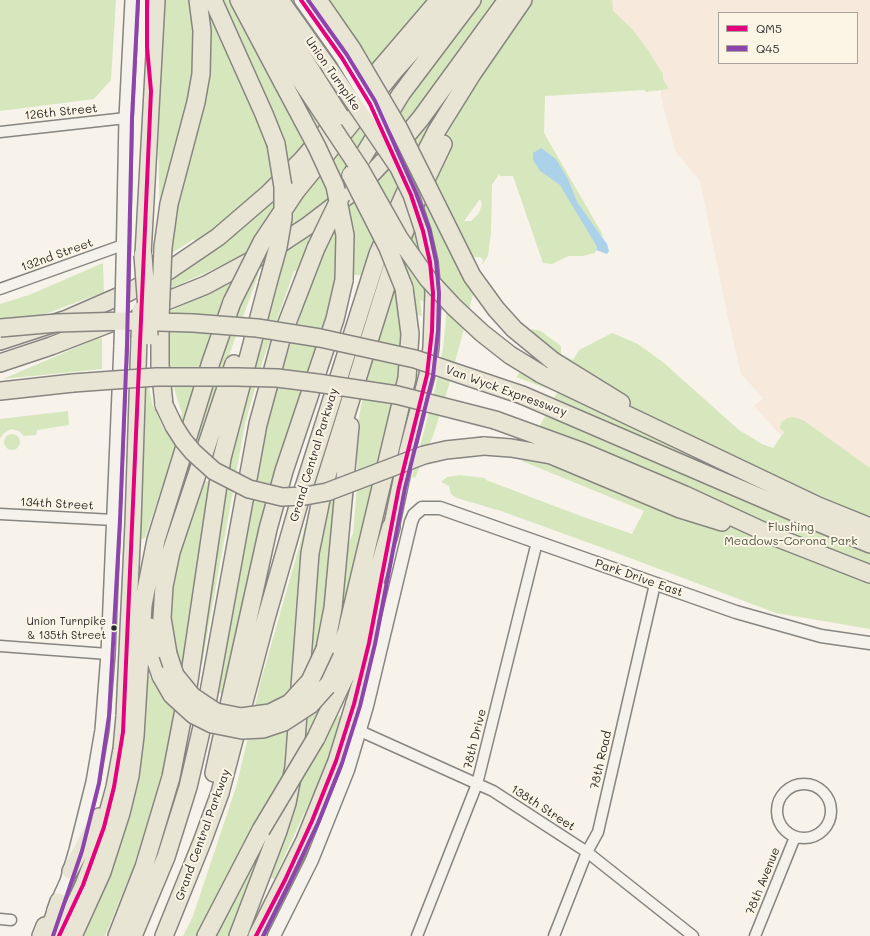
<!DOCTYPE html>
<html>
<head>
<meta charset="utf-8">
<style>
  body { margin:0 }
  #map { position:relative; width:870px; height:936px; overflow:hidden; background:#f7f3ea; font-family:Mali,sans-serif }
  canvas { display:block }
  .legend { position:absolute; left:718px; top:12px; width:140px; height:52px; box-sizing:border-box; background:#fcf5e5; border:1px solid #a8a49b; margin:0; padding:5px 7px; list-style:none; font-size:12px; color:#2b2b2b }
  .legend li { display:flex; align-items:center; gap:8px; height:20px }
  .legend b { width:20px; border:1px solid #a8a49b }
</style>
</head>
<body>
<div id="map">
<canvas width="870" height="936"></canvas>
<ul class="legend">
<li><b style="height:5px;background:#e5007d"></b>QM5</li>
<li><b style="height:5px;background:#8e44ad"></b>Q45</li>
</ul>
</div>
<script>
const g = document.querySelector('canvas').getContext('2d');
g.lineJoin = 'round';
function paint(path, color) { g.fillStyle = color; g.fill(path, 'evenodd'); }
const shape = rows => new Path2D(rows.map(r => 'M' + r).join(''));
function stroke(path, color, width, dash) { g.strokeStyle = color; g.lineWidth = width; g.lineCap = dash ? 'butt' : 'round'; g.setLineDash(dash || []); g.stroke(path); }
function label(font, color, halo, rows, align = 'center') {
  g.font = font + ' Mali,sans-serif'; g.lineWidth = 4; g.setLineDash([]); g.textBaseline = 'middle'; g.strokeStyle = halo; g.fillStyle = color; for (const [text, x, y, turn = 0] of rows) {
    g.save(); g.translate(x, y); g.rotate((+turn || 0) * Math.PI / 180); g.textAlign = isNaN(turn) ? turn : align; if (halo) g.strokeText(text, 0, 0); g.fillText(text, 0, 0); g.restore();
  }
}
const built = shape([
  [612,0,870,0,870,470,793,417,781,436,754,406,763,398,741,374,729,323,700,181,675,151,661,97,661,89,668,89,602,13],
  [719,13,857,13,857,63,719,63]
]);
const green = shape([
  [0,0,116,0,111,80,94,99,0,111],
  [165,0,190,0,195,31,192,80,160,219,158,144],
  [199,0,612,0,613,11,633,30,648,50,663,74,663,79,669,89,646,92,644,90,545,96,544,133,604,237,583,223,597,247,595,253,583,256,569,256,552,264,543,263,513,176,500,176,499,174,492,185,491,233,488,256,482,265,483,260,480,257,473,257,461,268,474,291,447,392,433,436,415,478,412,477,435,389,443,349,446,317,446,312,420,300,422,316,415,315,404,337,401,380,337,635,346,550,353,533,357,487,357,461,354,445,367,373,392,285,374,276,357,275,354,275,354,278,335,276,330,307,281,450,258,529,224,694,218,693,262,449,276,388,315,272,294,271,263,360,245,424,202,664,197,663,225,483,256,358,282,271,220,266,170,289,169,280,197,261,194,239,167,256,170,228,188,156],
  [480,199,482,204,479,213,471,221,464,221],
  [103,263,104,292,0,331,0,304,29,295],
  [259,273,228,358,194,457,189,453,249,277],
  [234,282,223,305,202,359,188,408,145,538,141,539,146,373,152,403,164,430,182,414,172,382,166,350,166,313],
  [532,329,541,331,561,346,561,354,573,360,579,350,612,333,638,344,664,363,739,430,762,444,773,448,784,432,780,428,781,423,787,418,793,417,803,420,870,468,870,629,776,613,614,552,501,511,457,498,451,494,449,486,441,482,447,477,460,475,485,478,486,480,578,515,632,534,644,511,522,461,572,363,529,333],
  [98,338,102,338,102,369,3,379],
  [520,372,553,391,516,377],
  [68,411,69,425,37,430,36,435,24,436,19,431,11,429,4,433,0,438,0,419],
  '4 442a8 8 0 1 1 16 0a8 8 0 1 1-16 0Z',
  [332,477,338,477,327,600,318,643,328,732,338,715,343,718,321,777,274,879,267,876,281,841,315,559],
  [202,480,209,482,173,732,155,801,133,868,105,936,80,936,149,674,154,684,173,635,169,619,171,584,180,541],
  [312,501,304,547,290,754,274,828,229,936,183,936,193,916,237,784,260,684]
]);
const water = shape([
  [541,148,556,159,568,179,577,202,607,244,609,251,607,254,596,250,597,247,560,185,540,171,533,160,533,153]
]);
const minor = shape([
  [0,132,126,118],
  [0,289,123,245],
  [0,514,114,520],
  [0,646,108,654],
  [360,731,493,791,587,852,693,936],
  '777 811a27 27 0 1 1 54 0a27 27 0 1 1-54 0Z',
  [0,919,11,920],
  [417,936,477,784,537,542],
  [554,936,587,852,598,832,655,584],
  [755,936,795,837]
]);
const tertiary = shape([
  [274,936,312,860,348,770,367,706,411,522,414,515,422,508,440,508,736,612,821,636,870,643]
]);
const secondary = shape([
  [301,0,342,58],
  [123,266,126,118,132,0],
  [54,910,67,881,76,850,93,782,102,730,108,654,121,345]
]);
const primary = shape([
  [281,0,331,70],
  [143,255,157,0],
  [389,538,407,452,427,375,431,347,433,293,430,262,423,231],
  [70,871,99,816],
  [47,936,58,901],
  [59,936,83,885,98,846,114,787,121,749,124,716,133,524,139,338],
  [256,936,304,840,336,761,360,683,379,589]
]);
const motorway = shape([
  [213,0,264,114,276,144],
  [239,0,284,85],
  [266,0,312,72],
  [318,0,352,49],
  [252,3,298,76],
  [351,176,401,94,472,0],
  [296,191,394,71,458,0],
  [163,247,169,204,196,102,201,74,202,31,198,0],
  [149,308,206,285,271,250,309,225,360,186,397,147,421,118,507,0],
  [160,318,160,365,164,405],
  [0,341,67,319,129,292,168,271,218,237,268,194,302,160,439,0],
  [553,361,621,403],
  [0,363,51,346,113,322],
  [541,374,818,506,870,527],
  [0,391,73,383],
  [522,395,817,522,870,544],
  [495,420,583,452,685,495,778,538,870,574],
  [484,446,511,448,551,455,680,509,722,522],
  [150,627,153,653,161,676],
  [325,649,333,608,350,426],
  [168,654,162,618,164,586,171,552,234,364],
  [327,686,335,667,347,630,407,378,410,334,404,288],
  [316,738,351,664,391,527],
  [214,773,268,529,284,471,335,319,344,280],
  [41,936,45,926],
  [73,936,102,872,121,813,130,776,135,736,143,605,156,540,211,362,232,302],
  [117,936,144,867,171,777,187,694,222,458,268,283],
  [133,936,166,857,188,787,205,714,258,424,282,336,316,248],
  [164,936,202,842,220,793,265,622,299,503,378,254,406,191,436,132,472,74,523,0],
  [206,936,261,830],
  [238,936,278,831,287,803,294,767,310,553,324,485,397,251,420,192,443,144]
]);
const secondaryBridge = shape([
  [342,58,370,104,389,146],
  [121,345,123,266]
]);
const primaryBridge = shape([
  [331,70,398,168,411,195,423,231],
  [139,338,140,310]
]);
const motorwayBridge = shape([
  [352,49,399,129,472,276,496,309,514,329,553,361],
  [312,72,340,116],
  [298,76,360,169,399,238,428,279,454,307,482,333,510,355,541,374],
  [284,85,317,147,335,186,345,235,344,280],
  [351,175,388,248,404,288],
  [316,248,341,196],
  [143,255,149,336],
  [268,283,278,247,283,218,283,187,276,144],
  [232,302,262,242,296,191],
  [160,318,163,247],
  [0,328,57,323,126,321,193,323,257,328,320,338,415,359,522,395],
  [73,383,156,377,237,377,277,378,317,383,397,395,495,420],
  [164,405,174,426,183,440,193,452,214,471,249,489,282,497,305,496,327,492,424,455,446,450,484,446],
  [168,654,175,675,192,696,216,712,241,717,270,713,290,703,310,681,325,649],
  [161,676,172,695,194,715,212,724,242,730,263,729,284,722,310,705,327,686],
  [261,830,316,738]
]);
const bus1 = shape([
  [59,936,83,885,104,827,114,787,123,732,151,91,147,47,147,0],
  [256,936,285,880,312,821,336,761,354,704,369,643,399,487,427,375,432,331,433,293,430,262,423,231,411,195,370,104,342,58,301,0]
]);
const bus2 = shape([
  [53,936,82,851,99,783,109,716,120,520,127,345,132,118,138,0],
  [263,936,290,882,318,823,342,763,360,706,375,644,405,488,433,376,438,331,439,293,436,261,429,229,416,193,375,101,347,55,308,0]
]);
const markers = [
  [114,628,3.5,"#2b2b2b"]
];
const busNames = [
  ["Union Turnpike",106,622],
  ["& 135th Street",106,636]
];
const streetNames = [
  ["Union Turnpike",333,74,55],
  ["126th Street",61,112,-6],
  ["132nd Street",57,255,-20],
  ["Van Wyck Expressway",506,391,20],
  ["Grand Central Parkway",314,455,-73],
  ["134th Street",57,504,3],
  ["Park Drive East",639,578,19],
  ["78th Drive",475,739,-76],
  ["78th Road",601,760,-77],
  ["138th Street",543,808,33],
  ["Grand Central Parkway",203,835,-70],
  ["78th Avenue",763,881,-68]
];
const parkNames = [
  ["Flushing",791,527],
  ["Meadows-Corona Park",791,541]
];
paint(built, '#f8e9dd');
paint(green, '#d6e7bd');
paint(water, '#acd2ea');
stroke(minor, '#878581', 13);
stroke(tertiary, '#878581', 15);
stroke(secondary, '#878581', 16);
stroke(primary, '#878581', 18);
stroke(motorway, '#878581', 20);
stroke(minor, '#f5f2ec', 10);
stroke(tertiary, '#f5f2ec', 12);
stroke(secondary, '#f5f2ec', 13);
stroke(primary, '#e9e5d5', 15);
stroke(motorway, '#e9e5d5', 17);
stroke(secondaryBridge, '#878581', 16, []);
stroke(primaryBridge, '#878581', 18, []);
stroke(motorwayBridge, '#878581', 20, []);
stroke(secondaryBridge, '#f5f2ec', 13);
stroke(primaryBridge, '#e9e5d5', 15);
stroke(motorwayBridge, '#e9e5d5', 17);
stroke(bus1, '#e5007d', 4);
stroke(bus2, '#8e44ad', 4);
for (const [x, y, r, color] of markers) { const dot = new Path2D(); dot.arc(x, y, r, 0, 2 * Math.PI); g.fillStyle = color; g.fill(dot); stroke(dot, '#fcf5e5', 1.5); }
label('11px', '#2b2b2b', '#fcf5e5', busNames, 'right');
label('12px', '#2b2b2b', '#fcf5e5', streetNames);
label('12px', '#4f5846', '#fcf5e5', parkNames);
</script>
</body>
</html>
